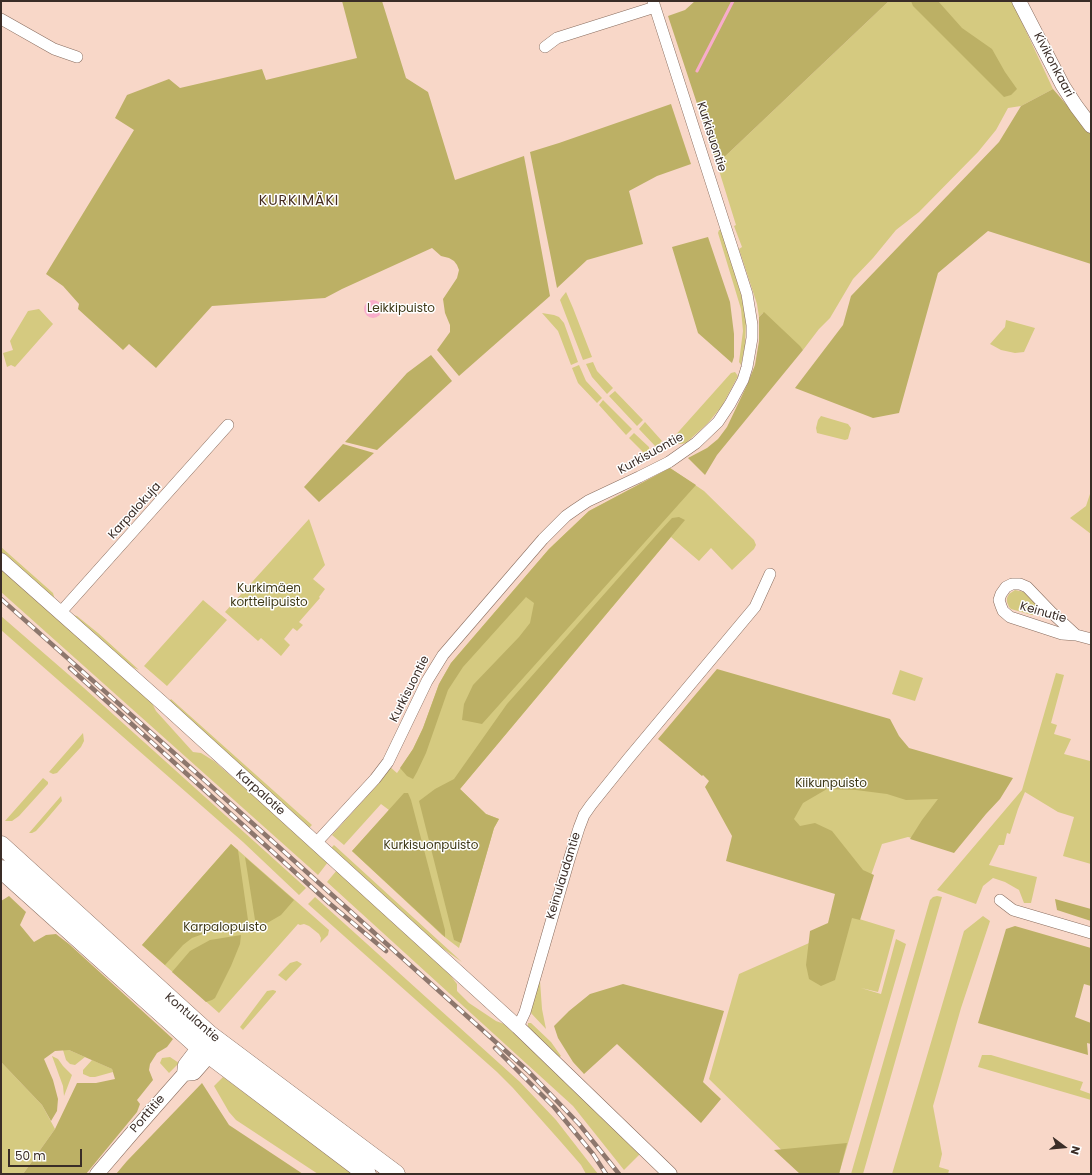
<!DOCTYPE html>
<html>
<head>
<meta charset="utf-8">
<style>
  body { margin:0 }
  #map { position:relative; width:1092px; height:1175px; overflow:hidden; background:#f8d7c8; font-family:Poppins,sans-serif }
  canvas { display:block }
  .frame { position:absolute; inset:0; border:2px solid #3a2d27; pointer-events:none }
  .north { position:absolute; left:1044px; top:1127px; width:40px; height:40px; -webkit-text-stroke:3px #fff; paint-order:stroke; rotate:106deg; font-size:11px; font-weight:700; line-height:16px; text-align:center; color:#3a2d27 }
  .north::after { content:''; display:block; margin:auto; width:14px; height:18px; background:#3a2d27; clip-path:polygon(50% 0,100% 100%,50% 72%,0 100%) }
  .scale { position:absolute; left:8px; top:1149px; width:74px; height:18px; box-sizing:border-box; border:2px solid #3a2d27; border-top:0; padding-left:5px; font-size:12px; line-height:14px; white-space:nowrap; color:#3a2d27; -webkit-text-stroke:3px #fff; paint-order:stroke }
</style>
</head>
<body>
<div id="map">
<canvas width="1092" height="1175"></canvas>
<div class="frame"></div>
<div class="north">N</div>
<div class="scale">50 m</div>
</div>
<script>
const g = document.querySelector('canvas').getContext('2d');
g.lineJoin = 'round';
function paint(path, color) { g.fillStyle = color; g.fill(path, 'evenodd'); }
const shape = rows => new Path2D(rows.map(r => 'M' + r).join(''));
function stroke(path, color, width, dash) { g.strokeStyle = color; g.lineWidth = width; g.lineCap = dash ? 'butt' : 'round'; g.setLineDash(dash || []); g.stroke(path); }
function label(font, color, halo, rows, align = 'center') {
  g.font = font + ' Poppins,sans-serif'; g.lineWidth = 3; g.setLineDash([]); g.textBaseline = 'middle'; g.strokeStyle = halo; g.fillStyle = color; for (const [text, x, y, turn = 0] of rows) {
    g.save(); g.translate(x, y); g.rotate((+turn || 0) * Math.PI / 180); g.textAlign = isNaN(turn) ? turn : align; if (halo) g.strokeText(text, 0, 0); g.fillText(text, 0, 0); g.restore();
  }
}
const green = shape([
  [889,1,1012,1,1053,89,1021,106,1008,108,996,130,978,152,919,212,896,230,873,258,853,279,830,318,819,329,803,350,763,313,759,317,757,304,739,249,742,247,734,226,736,225,717,164],
  [719,230,721,230,741,294,744,308,746,321,745,346,741,365,739,362,743,331,741,309,718,233],
  [566,292,573,308,592,357,583,360,560,300,562,297],
  [39,309,53,324,15,367,11,365,7,367,3,353,13,350,10,341,28,311],
  [542,313,554,315,559,317,564,323,578,362,571,365,558,331],
  [1006,320,1035,328,1024,352,1015,353,1001,350,990,344,1005,327],
  [593,362,597,371,613,388,607,394,592,377,586,364],
  [579,365,586,381,602,398,597,403,578,383,572,368],
  [735,372,738,376,722,406,708,423,686,443,681,444,676,443,672,439,731,373],
  [615,391,643,420,637,426,609,396],
  [603,400,632,429,626,435,599,405],
  [821,416,848,424,851,428,848,439,845,440,817,433,816,428,818,420],
  [645,422,662,441,656,447,639,429],
  [634,433,649,447,649,450,646,455,629,438],
  [670,468,704,491,754,540,756,545,754,549,732,570,711,548,699,561,671,537,460,789,486,814,499,819,494,828,459,948,442,935,352,851,389,810,381,804,344,845,332,835,380,782,390,767,397,773,402,766,413,749,423,728,439,684,451,663,549,549,589,511],
  [1090,494,1091,495,1091,534,1070,518,1086,506],
  [309,519,325,565,313,579,325,589,319,597,320,598,299,622,303,625,297,631,293,628,284,639,290,645,281,656,261,638,258,641,225,612],
  [1,547,53,593,55,600,1,552],
  [1,569,152,703,156,711,193,752,201,753,214,761,328,862,318,875,1,592],
  [1015,590,1024,592,1037,605,1038,609,1036,614,1032,615,1011,609,1009,607,1007,602,1007,598,1009,594],
  [203,600,227,620,167,686,144,666],
  [73,615,77,616,98,633,139,670,130,666],
  [1,616,84,688,306,888,299,895,243,842,1,630],
  [900,670,923,678,915,701,892,694],
  [1056,673,1064,675,1051,723,1057,725,1054,734,1071,739,1064,754,1090,761,1091,757,1091,864,1063,856,1074,817,1058,812,1025,792,1018,809,1010,834,1007,833,1004,845,999,845,989,865,1037,877,1031,903,1024,903,1019,890,1005,882,993,878,983,886,976,904,937,890,1022,790],
  [171,699,312,825,309,828,168,702],
  [83,733,84,741,81,747,57,773,53,774,49,772],
  [662,737,908,750,1011,779,953,849,908,837,882,844,856,918,895,930,878,992,861,988,881,994,896,939,906,944,839,1174,806,1174,709,1079,739,974,825,936,837,892],
  [43,778,48,782,48,784,19,816,12,821,5,821],
  [61,796,62,801,45,821,36,831,32,833,29,833],
  [231,844,329,930,328,935,320,943,321,938,319,934,309,926,304,924,300,925,298,924,219,1013,142,945],
  [334,845,462,962,442,948,423,932,331,848],
  [337,870,443,966,457,984,457,991,469,1003,496,1021,504,1024,582,1096,641,1153,624,1170,573,1106,327,882],
  [937,896,942,897,863,1174,851,1174,930,900,933,897],
  [315,897,520,1082,556,1120,598,1174,586,1174,581,1165,561,1142,513,1088,497,1072,308,904],
  [983,916,990,921,961,1008,933,1106,942,1154,939,1167,949,1170,948,1174,892,1174,964,931],
  [297,961,302,964,286,981,278,975,290,963],
  [538,981,540,981,542,1009,546,1029,530,1012],
  [273,990,276,991,276,992,243,1030,240,1027,267,991],
  [528,1023,531,1023,551,1042,561,1056,557,1059,528,1031],
  [63,1050,69,1050,85,1057,75,1065,70,1064,66,1060],
  [982,1055,991,1055,1083,1082,1080,1090,1091,1094,1091,1100,978,1067],
  [52,1056,58,1059,63,1066,72,1075,64,1096,63,1086],
  [170,1057,179,1063,169,1073,160,1063,162,1058],
  [92,1060,112,1069,113,1072,95,1077,90,1077,83,1074,83,1070],
  [1,1062,42,1105,55,1129,23,1174,1,1174],
  [223,1077,354,1174,318,1174,236,1120,229,1112,214,1086]
]);
const forest = shape([
  [342,1,382,1,406,78,428,92,455,180,524,156,550,296,459,376,437,350,450,332,450,325,445,313,443,299,457,278,459,270,457,265,454,261,449,258,441,256,432,248,342,289,325,298,212,306,156,368,129,344,123,350,78,309,79,304,63,286,46,274,134,130,115,118,127,95,169,79,180,88,262,69,266,80,357,58],
  [695,1,889,1,717,164,668,16,685,10],
  [911,1,938,1,962,28,992,49,1005,72,1017,89,1011,95,1004,97,913,6],
  [1053,89,1091,133,1091,264,988,231,938,273,899,413,873,418,795,388,843,325,851,296,999,142,1021,106],
  [671,104,691,164,657,176,629,191,643,244,587,260,557,288,530,152,559,143],
  [708,237,730,302,734,334,734,357,732,363,698,333,672,247],
  [764,312,800,346,803,350,717,455,705,475,688,458,707,448,718,439,727,427,747,385,755,365,759,341,759,317],
  [431,355,452,381,377,450,345,442,407,373],
  [343,444,374,453,319,502,304,487],
  [670,468,696,485,482,724,462,720,464,704,473,685,519,637,530,623,534,603,526,597,463,667,448,690,426,753,417,772,413,779,407,776,400,768,413,749,423,728,439,684,451,663,549,549,589,511],
  [679,517,685,520,460,789,486,814,499,819,494,828,461,943,454,940,419,801,435,789,454,779,507,704,660,531,672,518],
  [717,669,890,719,899,736,909,748,1013,778,1000,799,986,814,954,853,910,839,922,820,938,799,906,800,887,794,856,790,827,789,803,803,794,819,800,826,815,823,832,831,863,870,874,875,860,920,852,918,835,980,821,986,809,979,806,965,810,931,828,923,835,894,726,861,732,836,705,787,709,781,703,775,702,776,658,739],
  [404,793,408,793,411,800,445,930,445,937,352,851],
  [231,844,238,850,248,920,247,927,214,930,192,938,183,945,165,965,142,945],
  [245,857,294,900,281,915,269,922,261,925,256,923,255,920],
  [9,896,26,912,20,925,34,942,46,935,56,934,69,944,173,1039,167,1047,157,1053,150,1064,149,1070,153,1080,137,1100,140,1104,137,1112,86,1174,23,1174,55,1129,77,1083,96,1083,115,1079,112,1069,69,1050,55,1051,44,1059,53,1080,58,1099,57,1111,51,1121,42,1105,1,1062,1,901],
  [1055,899,1091,909,1091,921,1057,910],
  [1015,926,1091,948,1091,986,1084,984,1075,1017,1091,1023,1091,1044,1087,1043,1088,1055,978,1023,1006,929],
  [241,935,240,944,231,966,215,998,212,1000,206,1002,172,972,190,951,210,940],
  [623,984,724,1011,703,1082,721,1099,701,1123,617,1044,584,1074,573,1062,558,1038,554,1026,569,1011,590,994],
  [202,1083,229,1125,303,1174,116,1174,127,1161],
  [847,1143,839,1174,800,1174,774,1150]
]);
const water = shape([
  '364 309a9 9 0 1 1 18 0a9 9 0 1 1-18 0Z'
]);
const stream = shape([
  [697,71,733,1]
]);
const minor = shape([
  [1,19,54,49,77,57],
  [545,47,557,38,655,7],
  [60,613,228,425],
  [1076,635,1051,612,1027,587,1020,584,1012,584,1006,587,1001,594,999,600,1001,606,1003,611,1010,617,1062,634,1076,635,1091,639],
  [316,843,375,779,388,762,427,681,443,655,543,539,566,516,576,509,588,501,639,477,669,462,696,443,718,422,730,404,743,380,747,367,752,338,752,325,747,294,653,1],
  [1000,900,1013,910,1091,933],
  [518,1027,525,1012,569,860,579,828,584,815,591,805,628,759,755,607,770,574]
]);
const tertiary = shape([
  [1019,1,1063,86,1076,106,1091,126],
  [1,560,161,702,518,1027,670,1174],
  [184,1074,194,1073,216,1048],
  [97,1174,133,1132,184,1074,185,1065,205,1039]
]);
const primary = shape([
  [1,845,209,1034,396,1174],
  [1,869,199,1047,367,1174]
]);
const rail = shape([
  [1,599,201,777,528,1071,579,1124,619,1174],
  [70,668,329,903,386,951],
  [495,1048,554,1107,593,1154,606,1174]
]);
const streetNames = [
  ["Kivikonkaari",1053,65,62],
  ["Kurkisuontie",711,137,72],
  ["Kurkisuontie",651,454,-29],
  ["Karpalokuja",135,511,-48],
  ["Keinutie",1043,613,16],
  ["Kurkisuontie",410,689,-63],
  ["Karpalotie",260,793,42],
  ["Keinulaudantie",564,876,-73],
  ["Kontulantie",192,1018,41],
  ["Porttitie",148,1114,-49]
];
const parkNames = [
  ["Leikkipuisto",401,309],
  ["Kurkimäen",269,589],
  ["korttelipuisto",269,603],
  ["Kiikunpuisto",831,784],
  ["Kurkisuonpuisto",431,846],
  ["Karpalopuisto",225,928]
];
const quarterNames = [
  ["KURKIMÄKI",299,201]
];
paint(green, '#d5ca80');
paint(forest, '#bcb065');
paint(water, '#f8acca');
stroke(stream, '#f8acca', 3);
stroke(minor, '#886c5e', 12);
stroke(tertiary, '#886c5e', 15);
stroke(primary, '#886c5e', 19);
stroke(minor, '#fff', 11);
stroke(tertiary, '#fff', 14);
stroke(primary, '#fff', 18);
stroke(rail, '#8d776d', 4.5);
stroke(rail, '#fff', 3, [9]);
label('12px', '#3a2d27', '#fff', streetNames);
label('12px', '#3f3a19', '#fff', parkNames);
g.letterSpacing = '1px';
label('14px', '#442b1f', '#fff', quarterNames);
g.letterSpacing = '0px';
</script>
</body>
</html>
